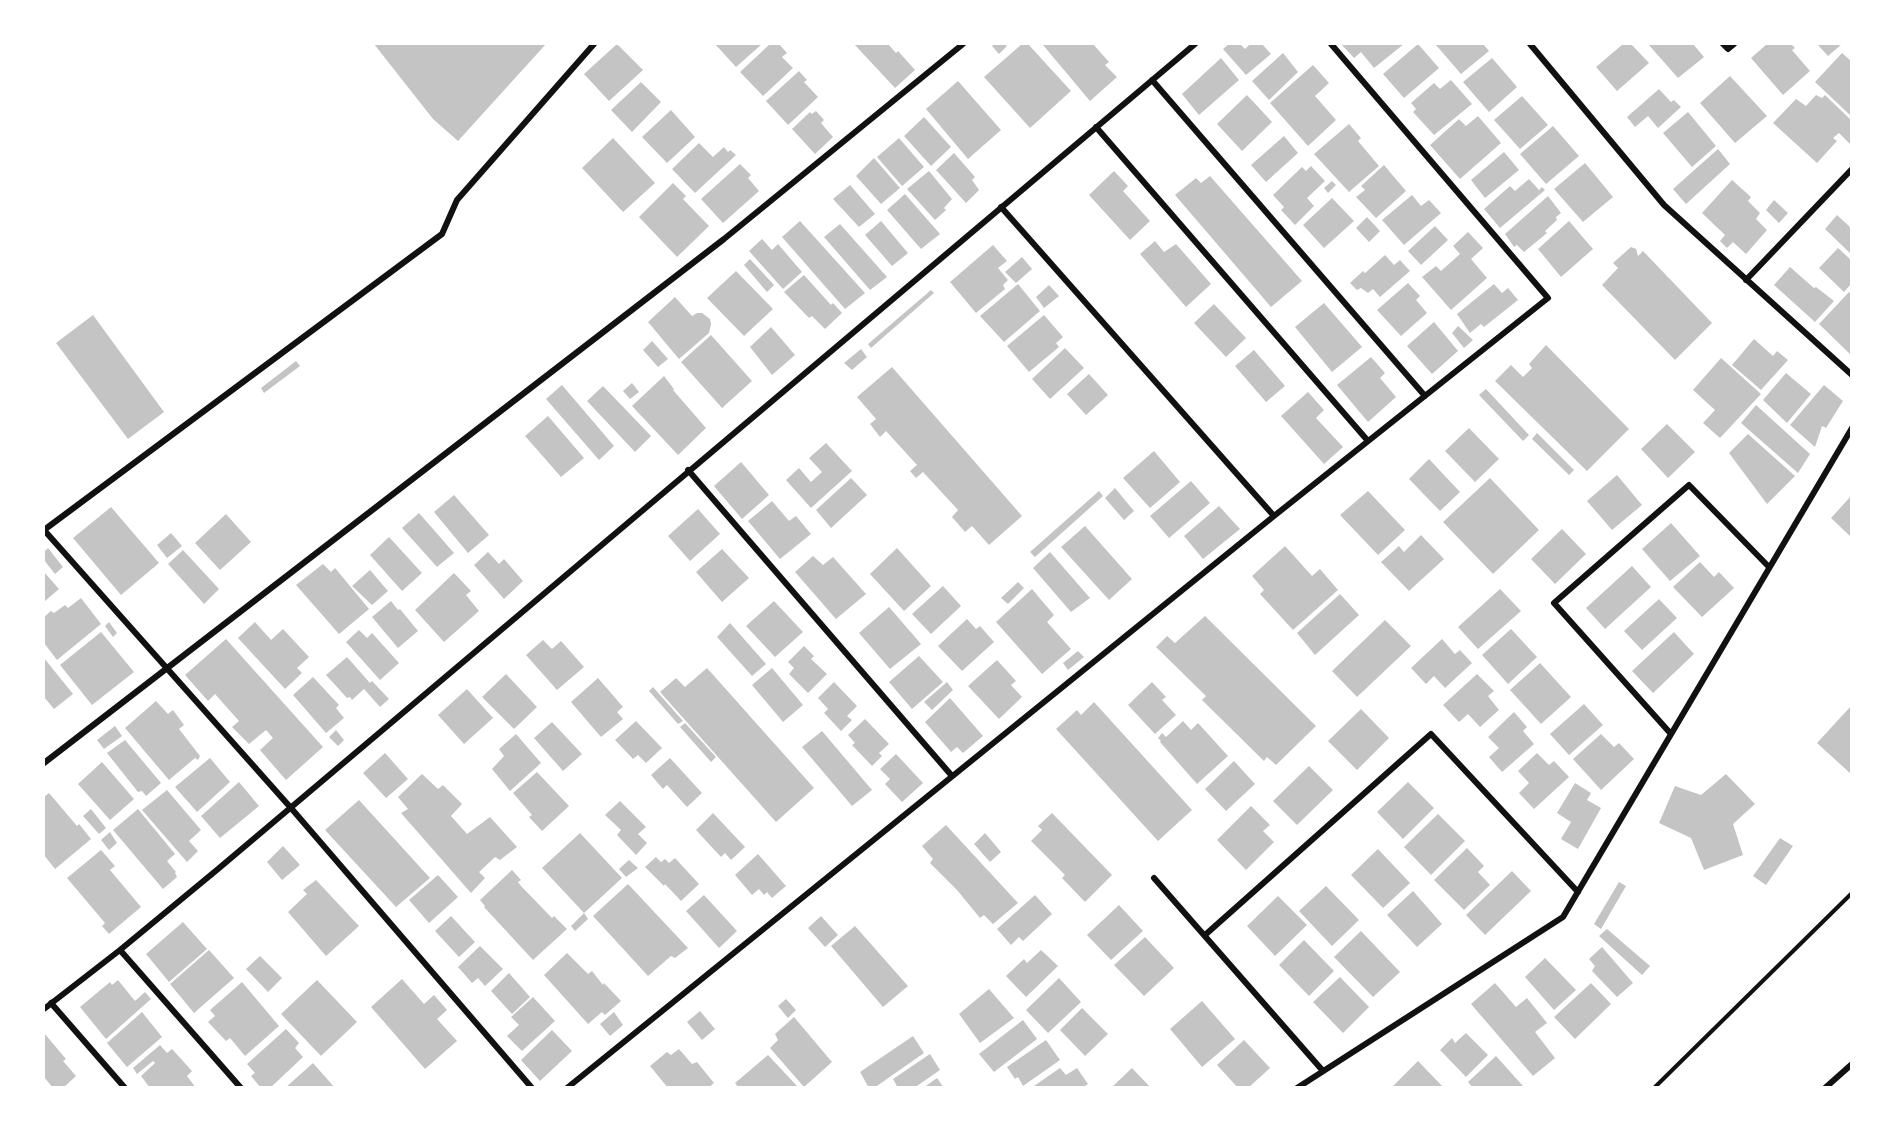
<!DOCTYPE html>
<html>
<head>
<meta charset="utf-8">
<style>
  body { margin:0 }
  #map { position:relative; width:1895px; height:1131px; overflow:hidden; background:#fff; font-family:Montserrat,sans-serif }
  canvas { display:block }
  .frame { position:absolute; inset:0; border:45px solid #fff; pointer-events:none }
</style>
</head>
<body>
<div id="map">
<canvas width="1895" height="1131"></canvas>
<div class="frame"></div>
</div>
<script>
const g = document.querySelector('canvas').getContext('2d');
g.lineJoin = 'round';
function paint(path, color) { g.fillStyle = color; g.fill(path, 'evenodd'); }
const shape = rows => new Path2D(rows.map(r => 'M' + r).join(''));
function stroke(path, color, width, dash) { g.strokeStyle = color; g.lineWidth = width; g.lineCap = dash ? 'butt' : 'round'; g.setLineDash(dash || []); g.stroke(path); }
const building = shape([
  [374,44,546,44,458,141,433,119],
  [617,44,643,70,609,101,584,74],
  [715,44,762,44,736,67],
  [770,44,779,44,787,53,782,57,793,68,763,96,740,72],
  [854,44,888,44,896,53,898,51,915,70,895,88],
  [994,44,1004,44,1007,46,999,54,992,46],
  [1022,44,1028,44,1071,91,1030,128,984,77],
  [1045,44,1093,44,1109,62,1105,65,1117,77,1090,101,1043,45],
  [1229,44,1240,44,1245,49,1250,44,1262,44,1271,54,1246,75,1223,49],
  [1344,44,1404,44,1374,68,1361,52,1354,58,1342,45],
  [1418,44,1439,68,1404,98,1383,74],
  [1438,44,1483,44,1489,51,1461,74,1436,45],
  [1623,44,1631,44,1649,63,1617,91,1596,67],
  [1648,44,1693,44,1704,57,1678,78],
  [1767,44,1791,44,1795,48,1792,50,1810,71,1783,95,1751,58],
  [1817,44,1842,44,1828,56],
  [1283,53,1298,72,1269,100,1252,81],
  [1842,53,1851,61,1851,116,1815,82],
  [1221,58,1239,80,1199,115,1182,94],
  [1492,58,1517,87,1489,112,1463,82],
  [1313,65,1329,83,1315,96,1336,120,1308,146,1270,103],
  [799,71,807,80,804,82,818,97,788,125,766,101],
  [1730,76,1767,116,1735,143,1700,103],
  [1451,80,1472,104,1434,135,1413,112,1416,109,1411,103,1434,83,1440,89],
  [958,81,1001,130,968,159,926,109],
  [641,82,661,102,632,132,611,110],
  [1659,89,1671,102,1674,100,1681,107,1658,128,1648,116,1635,127,1627,117],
  [1247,95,1272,122,1242,151,1217,124],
  [1816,95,1822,98,1825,95,1851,120,1851,145,1839,133,1833,138,1837,141,1817,163,1773,123,1796,99,1806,106],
  [1522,96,1548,125,1520,149,1494,120],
  [671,110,695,137,667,163,642,137],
  [816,111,824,120,821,123,833,137,815,154,792,129,810,112,812,114],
  [1688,112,1716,146,1692,167,1663,133],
  [1478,116,1501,143,1460,179,1430,145,1459,119,1466,126],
  [924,117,951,147,931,166,904,136],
  [1349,124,1361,138,1358,141,1379,166,1349,192,1314,154],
  [1553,126,1579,156,1546,184,1520,154],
  [1284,136,1298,153,1266,182,1251,165],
  [613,138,655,183,623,212,582,168],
  [899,138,924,167,902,186,877,157],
  [699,143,713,157,724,147,728,152,730,150,736,155,695,193,672,169],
  [1718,149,1730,164,1686,204,1673,189],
  [1504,152,1519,170,1485,198,1471,180],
  [954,153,975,177,972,180,979,190,966,203,936,170],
  [874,158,900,188,881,204,856,176],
  [1585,163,1613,197,1583,222,1554,189],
  [740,164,751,175,748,178,759,191,723,223,701,199],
  [1384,165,1406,191,1376,218,1356,197,1365,190,1361,186],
  [1311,166,1325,181,1307,198,1314,206,1295,225,1281,210,1284,207,1273,195,1302,167,1306,171],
  [929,171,952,199,944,208,946,210,935,220,907,189],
  [1114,171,1128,186,1123,191,1150,221,1130,240,1089,195],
  [1210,176,1302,281,1271,307,1175,195,1196,178,1201,183],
  [1529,179,1539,190,1542,187,1545,190,1500,228,1484,209,1510,186,1515,191],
  [1732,180,1751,197,1748,201,1760,213,1756,219,1767,230,1746,254,1733,242,1727,248,1720,241,1725,235,1702,213],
  [1332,181,1336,185,1328,193,1324,188],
  [673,183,686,196,683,199,709,226,677,257,639,217],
  [850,185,875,214,859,227,833,199],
  [905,194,940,234,921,249,887,210],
  [1412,195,1421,206,1429,200,1441,213,1404,245,1382,220],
  [1548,196,1561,213,1556,217,1557,220,1545,231,1547,233,1524,252,1517,245,1514,247,1505,234],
  [1332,198,1354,221,1324,248,1303,225],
  [1774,200,1788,213,1779,223,1766,210],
  [1837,215,1851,228,1851,254,1825,229],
  [1367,217,1380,231,1369,242,1356,228],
  [800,221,865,293,845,309,782,237],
  [881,221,908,253,892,266,865,235],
  [1569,221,1593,249,1561,277,1538,249],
  [840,224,887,277,870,290,824,237],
  [1435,226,1448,240,1421,265,1408,251],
  [1468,232,1483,248,1471,259,1487,278,1451,310,1422,277,1436,266,1441,271,1460,254,1453,246],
  [762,239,772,250,778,244,802,272,783,289,749,251],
  [1155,241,1164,252,1176,244,1211,284,1186,307,1140,254],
  [993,245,1007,261,998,268,1008,280,1003,285,1005,289,976,313,950,282],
  [1631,247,1636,249,1638,256,1643,251,1712,323,1675,360,1602,285,1618,268,1613,263],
  [1838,248,1851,260,1851,284,1844,292,1819,268],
  [1385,255,1394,265,1400,260,1410,271,1380,297,1373,289,1368,293,1361,288,1357,290,1350,283,1363,271,1365,273],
  [1022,257,1032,269,1016,283,1005,272],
  [750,259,774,285,767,292,744,265],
  [1790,267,1814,288,1816,287,1834,301,1815,322,1774,285],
  [736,271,773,309,744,336,707,298],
  [804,275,831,305,833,303,842,313,825,329,812,316,809,318,784,292],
  [1408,283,1420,296,1416,300,1427,313,1401,336,1377,310],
  [1018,284,1040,311,1004,342,980,316],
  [1494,284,1502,293,1508,288,1518,300,1484,327,1481,324,1470,333,1457,314],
  [1049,285,1059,296,1044,308,1036,297],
  [931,290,934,293,871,348,868,344],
  [1849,292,1851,294,1851,355,1819,324],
  [675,297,692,316,697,313,702,313,710,319,711,324,709,333,679,359,648,322],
  [1324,303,1362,347,1332,372,1295,327],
  [1214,304,1246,338,1226,357,1194,323],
  [93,315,164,412,128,439,56,343],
  [1044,315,1063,337,1056,343,1059,347,1029,372,1007,346],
  [1434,322,1458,351,1432,374,1407,346],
  [1458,326,1473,340,1464,348,1452,333],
  [771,327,795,355,772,375,750,347],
  [711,335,752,381,722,408,681,362],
  [1754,339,1773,356,1777,351,1788,360,1761,390,1732,365],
  [652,341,668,359,658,367,643,350],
  [1546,345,1629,429,1587,471,1495,381,1511,365,1523,377,1532,368,1529,364],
  [1065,348,1084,368,1050,399,1032,379],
  [861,349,867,357,852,370,844,363],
  [1254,350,1285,386,1266,402,1235,366],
  [1371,357,1385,373,1380,378,1396,397,1368,422,1337,385],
  [1721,358,1761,394,1720,438,1703,423,1715,410,1693,390],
  [296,361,300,366,264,393,261,388],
  [892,367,1022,516,989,545,972,526,965,532,952,517,958,510,923,472,916,478,910,471,917,465,886,431,880,437,870,424,876,419,857,397],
  [1786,373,1811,394,1787,423,1763,400],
  [1089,374,1108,395,1086,415,1067,394],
  [664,376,674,389,673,390,706,428,678,455,632,406],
  [632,383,639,392,630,399,623,391],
  [562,385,614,446,599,460,546,399],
  [1824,385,1843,401,1826,428,1822,426,1815,447,1790,425],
  [603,386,651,436,635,452,587,401],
  [1486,389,1529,435,1523,441,1479,395],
  [1308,392,1324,410,1316,418,1343,447,1324,464,1281,416],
  [1756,405,1810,454,1798,473,1741,423],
  [548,416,584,458,561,477,525,436],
  [1667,424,1695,452,1668,478,1641,449],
  [1469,428,1499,459,1475,482,1445,451],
  [1537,433,1574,470,1569,475,1532,439],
  [1748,434,1795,476,1767,504,1729,453],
  [826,443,852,471,811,508,786,480,799,468,811,482,822,472,809,458],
  [1154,451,1180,482,1150,508,1123,478],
  [1429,459,1460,492,1440,511,1409,479],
  [741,462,769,495,742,519,714,486],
  [1617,475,1642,505,1612,530,1587,501],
  [851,478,867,495,831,528,816,510],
  [1490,478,1539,530,1493,574,1443,522],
  [1191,481,1210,503,1169,538,1150,516],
  [1115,488,1134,511,1124,520,1105,498],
  [1099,491,1103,496,1035,557,1030,552],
  [1368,491,1405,530,1378,555,1340,515],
  [454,495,489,535,468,553,434,512],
  [1851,496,1851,537,1831,518],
  [772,501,789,521,796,516,811,534,780,559,748,521],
  [1219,506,1240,529,1203,559,1184,536],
  [111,507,159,563,121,595,73,538],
  [698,509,720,534,690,561,668,536],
  [419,513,454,553,437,567,402,528],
  [226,514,251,542,220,570,195,543],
  [1671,523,1700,556,1670,581,1642,549],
  [1085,526,1132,579,1109,600,1061,547],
  [1562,529,1586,554,1555,584,1531,559],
  [171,533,182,546,167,558,157,545],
  [1421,535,1444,559,1409,591,1381,562,1399,546,1404,552],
  [389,537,422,573,402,591,370,555],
  [1285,546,1312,576,1320,569,1338,590,1293,630,1260,594,1264,590,1252,576],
  [48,548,63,567,55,574,44,560,44,552],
  [897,548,931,586,904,611,870,574],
  [722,549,749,578,722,602,696,572],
  [183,550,219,589,204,604,168,564],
  [488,552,499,564,504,559,523,581,504,599,474,565],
  [1050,552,1090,598,1071,612,1033,568],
  [813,556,823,565,833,557,866,594,836,619,795,572],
  [1700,562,1714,577,1719,572,1734,588,1702,617,1673,587],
  [323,564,331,572,335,568,369,609,339,634,296,585],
  [1632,566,1651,587,1605,629,1586,608],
  [370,570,388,591,372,605,352,586],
  [44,572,59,589,44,602],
  [454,573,471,591,466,595,479,611,444,642,415,610],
  [1018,582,1024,588,1008,604,1001,598],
  [943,586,961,606,931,634,912,614],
  [1032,589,1054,615,1047,622,1071,649,1042,674,996,622],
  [1500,589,1521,611,1478,649,1458,627],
  [1340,594,1359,615,1315,655,1297,633],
  [81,598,101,624,57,660,44,643,44,617,51,611,54,613,65,605,68,608],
  [1659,599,1677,618,1642,650,1624,631],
  [391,601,398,610,400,609,418,631,398,648,372,617],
  [774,601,803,632,775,657,746,626],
  [889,607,921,644,890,669,859,633],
  [1205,616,1316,726,1276,765,1267,757,1264,761,1202,700,1206,696,1156,647,1167,636,1175,643],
  [967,619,976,629,980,626,994,642,962,671,938,646],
  [1385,620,1411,646,1357,697,1332,671],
  [109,622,117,633,113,637,105,626],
  [255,622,271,640,283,629,309,657,297,668,302,673,285,689,238,638],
  [730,623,766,664,752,676,717,637],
  [1511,629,1537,657,1508,684,1482,655],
  [359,630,367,638,372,633,399,663,380,680,346,642],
  [101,632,134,672,92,705,60,665],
  [1674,632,1694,654,1653,693,1632,671],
  [226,639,323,747,286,780,260,750,273,738,266,730,249,744,232,727,239,721,215,694,208,701,185,675],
  [1442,639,1455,654,1460,650,1472,663,1445,688,1434,676,1426,684,1411,668],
  [543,640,552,649,561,641,584,667,557,690,526,655],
  [804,646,814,656,811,659,827,674,808,693,789,674,794,668,788,662],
  [1078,651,1084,657,1068,670,1063,663],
  [919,656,943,682,912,709,889,682],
  [347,657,370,683,372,681,389,699,380,707,364,689,352,700,350,697,347,698,326,675],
  [44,658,73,694,54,709,44,697],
  [997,660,1016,681,1011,685,1022,697,999,719,968,686],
  [1540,663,1571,697,1541,724,1510,690],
  [707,668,814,788,776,822,660,692,676,678,685,687],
  [772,668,803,705,783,722,752,685],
  [506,674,537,707,514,729,482,697],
  [1477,674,1494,691,1488,696,1499,710,1480,727,1468,714,1459,722,1443,705],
  [313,677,339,705,336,708,344,718,326,733,293,695],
  [598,678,623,707,617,712,623,719,601,737,571,702],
  [834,682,857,706,847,716,852,720,841,731,824,713,828,709,818,698],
  [947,682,953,690,932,710,924,702],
  [1152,682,1166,697,1162,700,1176,715,1155,734,1128,705],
  [653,687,683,721,678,724,649,691],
  [467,689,493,718,464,744,438,715],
  [950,698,983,736,963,753,957,747,951,752,925,722],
  [156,701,168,714,173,710,184,725,179,729,200,756,198,760,195,758,169,780,125,728],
  [1094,702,1192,810,1158,841,1056,729,1077,710,1081,715],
  [1584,704,1603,725,1569,755,1550,734],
  [1851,706,1851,774,1817,743],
  [1361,709,1389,738,1357,770,1328,741],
  [1514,712,1527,727,1523,731,1534,744,1502,772,1489,757,1499,748,1488,737],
  [865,719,889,744,879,753,882,756,872,766,852,745,855,743,848,735],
  [636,721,662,748,646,763,638,755,633,759,615,740],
  [1183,721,1191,730,1198,723,1228,756,1197,784,1160,742,1161,741,1158,738,1162,733,1166,737],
  [552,722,582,754,563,771,534,738],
  [685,723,716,757,711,762,680,727],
  [115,726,122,736,104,749,97,740],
  [336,730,344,740,338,746,329,737],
  [822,731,872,790,852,806,802,747],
  [516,734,541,763,510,791,492,769,504,756,499,749],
  [1601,734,1614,747,1619,743,1634,759,1601,790,1573,759],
  [125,740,161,783,146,796,142,791,138,792,107,753],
  [385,753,408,779,386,798,363,773],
  [1537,753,1549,765,1554,761,1569,777,1534,809,1519,793,1529,783,1518,771],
  [896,754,923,783,902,802,885,784,890,779,880,769],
  [210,758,230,782,197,812,175,787],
  [670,758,702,793,687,807,667,785,663,789,651,775],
  [1234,761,1255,784,1226,811,1205,789],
  [102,762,134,799,110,820,78,784],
  [1309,766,1333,790,1297,825,1273,801],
  [537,772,569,806,542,831,529,817,532,815,513,793],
  [422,774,438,789,443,785,462,804,451,816,467,834,490,817,517,847,500,860,495,857,479,872,485,878,471,893,401,813,408,809,398,797],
  [1726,774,1755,804,1733,824,1743,855,1704,870,1691,838,1659,823,1675,786,1701,795],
  [239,782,259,806,220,838,201,816],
  [1408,782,1434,808,1403,839,1377,812],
  [1575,783,1591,793,1587,800,1601,808,1578,849,1561,839,1571,822,1557,813],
  [167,790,201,830,189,841,198,851,187,862,142,810],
  [49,793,77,826,79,824,91,839,55,869,44,855,44,797],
  [359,800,430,878,396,907,325,830],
  [620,801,646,827,638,834,647,843,636,855,617,835,621,830,605,815],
  [1251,806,1270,825,1263,831,1274,842,1246,870,1217,840],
  [91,809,106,828,99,834,83,816],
  [138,809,175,854,167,861,176,872,175,873,177,877,163,889,113,830],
  [713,813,745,847,731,860,725,853,721,857,696,830],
  [1052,813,1112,875,1085,902,1062,878,1065,875,1031,841,1042,830,1038,826],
  [1438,814,1465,841,1431,875,1404,847],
  [946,825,1018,903,993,924,984,915,980,918,957,890,930,863,933,859,922,846],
  [110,832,117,843,109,850,101,840],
  [580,833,622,878,584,913,542,868],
  [985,833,1001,852,990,862,974,844],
  [1780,838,1793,846,1766,885,1753,876],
  [283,846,300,865,282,880,267,862],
  [1467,848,1484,866,1478,872,1490,885,1464,910,1434,880],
  [1378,849,1410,883,1383,908,1351,875],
  [101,850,115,866,110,870,141,907,109,934,102,926,105,923,67,878],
  [758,854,786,886,772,898,767,892,764,895,759,889,752,895,735,875],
  [656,857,661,862,665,859,669,863,675,858,699,884,681,901,665,884,664,886,645,867],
  [629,860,638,868,626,877,619,869],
  [512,870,521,880,518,882,521,886,552,918,554,916,567,929,533,960,484,907,485,906,480,900],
  [1512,871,1531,891,1485,935,1466,915],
  [438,875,458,897,429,923,409,900],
  [316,880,359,926,326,956,288,912,307,894,303,890],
  [1619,882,1626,886,1601,929,1594,924],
  [628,884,688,948,675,958,671,956,648,976,593,916],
  [1326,886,1359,920,1332,946,1299,911],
  [1413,891,1442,924,1417,947,1387,915],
  [704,895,737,931,719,948,686,911],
  [1035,895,1052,914,1023,941,1019,937,1011,945,997,929],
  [1278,896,1307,925,1275,956,1247,926],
  [1119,905,1143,931,1111,960,1087,935],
  [584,913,588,919,575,931,571,926],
  [451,916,475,942,459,957,435,931],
  [821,916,838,935,825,947,808,928],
  [183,922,207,949,169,982,146,954],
  [855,926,908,986,883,1007,831,946],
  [1607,929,1650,966,1642,975,1599,936],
  [1361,931,1400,972,1373,997,1334,957],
  [1145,937,1174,968,1144,996,1114,965],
  [1304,940,1334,971,1309,996,1279,965],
  [480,946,503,969,485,986,478,978,472,983,458,967],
  [1602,947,1633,983,1617,997,1592,971,1595,966,1589,959],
  [209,950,234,978,194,1013,170,984],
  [1041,950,1058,966,1026,997,1006,976,1024,959,1027,963],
  [567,953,588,974,592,971,603,985,604,983,621,1001,605,1015,602,1012,588,1024,544,975],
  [260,956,282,978,268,992,246,969],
  [1545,958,1576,990,1554,1010,1525,977],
  [509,973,530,997,512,1014,491,991],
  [1340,977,1369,1007,1343,1033,1313,1002],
  [1059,978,1081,1002,1048,1033,1026,1010],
  [402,979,424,1004,434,995,447,1010,437,1019,457,1041,425,1069,371,1007],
  [118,980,135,1001,145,992,151,999,106,1039,80,1007,110,982,112,985],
  [317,980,357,1022,321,1056,281,1014],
  [242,982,279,1026,245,1056,230,1038,226,1041,208,1022,215,1016,210,1010],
  [1495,983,1516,1007,1527,998,1547,1023,1535,1032,1555,1058,1533,1076,1471,1004],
  [1591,983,1611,1004,1575,1039,1554,1017],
  [989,989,1014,1018,980,1043,959,1014],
  [533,997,555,1021,522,1051,507,1036,519,1025,511,1017],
  [786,999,796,1010,788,1018,778,1006],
  [1202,1001,1235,1039,1202,1067,1170,1029],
  [1082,1008,1108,1034,1085,1056,1060,1030],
  [700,1011,715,1029,702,1040,687,1022],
  [142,1012,162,1037,127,1067,107,1043],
  [614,1012,623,1025,610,1036,600,1024],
  [794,1017,832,1062,804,1087,770,1048,778,1040,775,1034],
  [1023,1020,1037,1039,994,1072,979,1054],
  [286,1029,299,1043,295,1048,303,1057,270,1088,261,1088,251,1076,255,1073,247,1064],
  [552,1030,572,1051,540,1081,521,1060],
  [44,1033,66,1059,63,1061,76,1076,63,1088,53,1088,44,1077],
  [1466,1033,1488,1055,1466,1077,1440,1050,1452,1038,1455,1043],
  [913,1036,924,1053,874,1088,869,1088,860,1072],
  [1046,1040,1060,1060,1023,1086,1018,1077,1015,1079,1007,1067],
  [1244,1040,1270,1068,1248,1088,1238,1088,1217,1065],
  [160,1045,167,1053,172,1049,192,1071,187,1076,196,1088,150,1088,141,1076,155,1063,153,1061,137,1074,133,1068],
  [679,1049,692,1064,697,1062,714,1083,708,1088,668,1088,650,1066,667,1052,671,1055],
  [930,1054,940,1070,914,1088,898,1088,893,1079],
  [768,1055,797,1086,739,1088,735,1083],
  [1496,1056,1523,1086,1522,1088,1473,1088,1468,1082],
  [1418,1061,1444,1088,1395,1088,1393,1086],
  [313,1063,335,1088,285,1088],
  [1060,1068,1066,1075,1077,1068,1088,1084,1082,1088,1031,1088],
  [1132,1068,1151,1088,1111,1088],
  [937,1078,944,1088,923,1088]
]);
const path = shape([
  [1654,1088,1852,893]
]);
const minor = shape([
  [1530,44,1664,205,1852,375],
  [1723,44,1728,49,1734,44],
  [1152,80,1425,396],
  [1096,127,1368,441],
  [1001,207,1274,516],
  [1746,280,1852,169],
  [688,470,952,776],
  [44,530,442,234,457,200,594,44],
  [44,530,291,808,532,1088],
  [1671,734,1554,603,1689,485,1769,567],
  [44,763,724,239,963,44],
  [1154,878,1323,1071],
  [1205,935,1431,734,1578,892],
  [120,950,241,1088],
  [51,1003,125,1088],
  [44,1009,120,950,218,869,1195,44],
  [567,1088,1274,516,1548,298,1331,44],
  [1297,1088,1563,917,1852,428],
  [1825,1088,1852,1064]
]);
paint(building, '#c4c4c4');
stroke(path, '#111', 4);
stroke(minor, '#111', 6);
</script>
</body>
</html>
